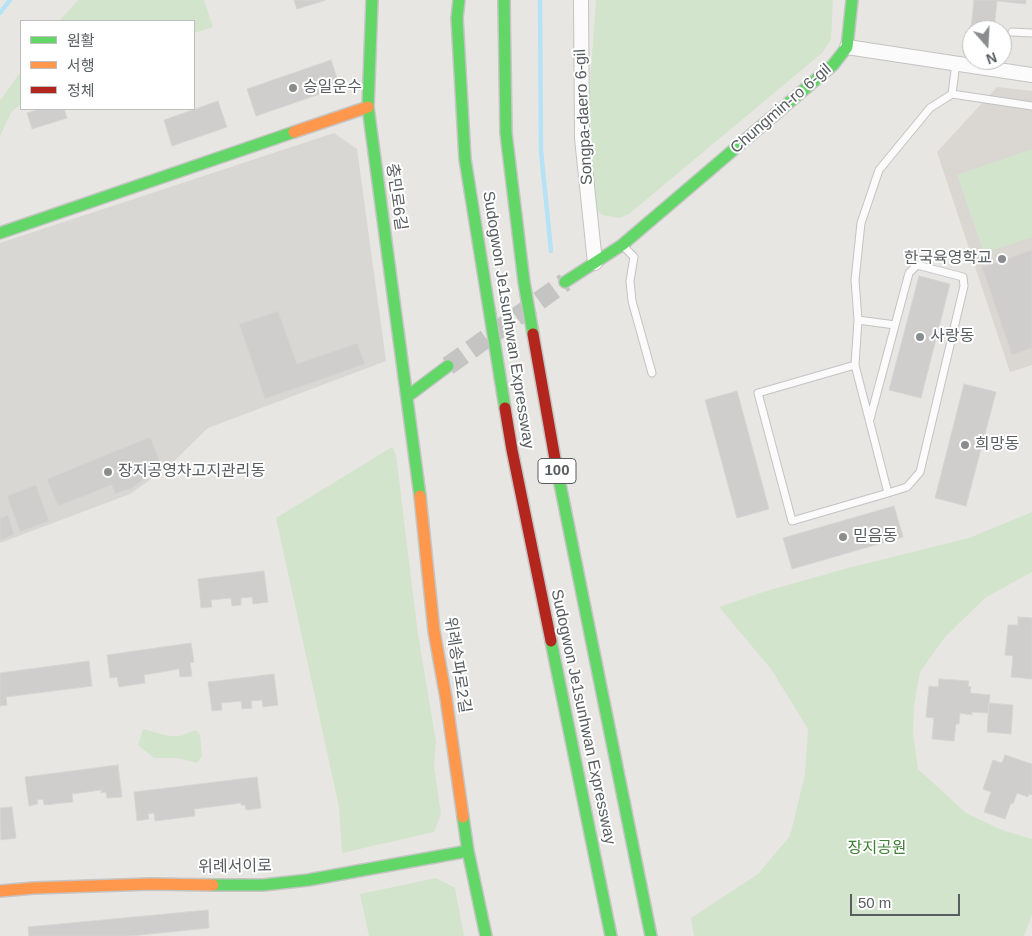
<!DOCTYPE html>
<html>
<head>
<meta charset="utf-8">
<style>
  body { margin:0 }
  #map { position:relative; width:1032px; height:936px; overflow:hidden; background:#e8e6e2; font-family:Arial,"Noto Sans KR",sans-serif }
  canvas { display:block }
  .legend { position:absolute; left:20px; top:20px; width:175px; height:90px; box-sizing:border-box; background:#fff; border:1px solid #bcbebf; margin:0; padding:6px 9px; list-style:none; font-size:15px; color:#585d60 }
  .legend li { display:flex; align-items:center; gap:10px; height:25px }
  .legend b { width:25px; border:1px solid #bcbebf }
  .north { position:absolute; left:962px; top:20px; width:50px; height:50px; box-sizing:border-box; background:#fff; border:1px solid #bcbebf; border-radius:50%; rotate:161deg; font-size:14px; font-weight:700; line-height:20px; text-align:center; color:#585d60 }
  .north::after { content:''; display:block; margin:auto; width:18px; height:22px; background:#8a8d8e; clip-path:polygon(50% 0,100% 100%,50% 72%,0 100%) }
  .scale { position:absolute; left:850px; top:894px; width:110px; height:22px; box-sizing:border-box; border:2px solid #585d60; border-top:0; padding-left:6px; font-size:15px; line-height:18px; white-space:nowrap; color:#585d60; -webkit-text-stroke:4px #fff; paint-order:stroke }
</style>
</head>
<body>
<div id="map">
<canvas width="1032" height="936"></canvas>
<ul class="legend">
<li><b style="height:6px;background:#63d668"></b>원활</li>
<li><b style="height:6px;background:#ff974d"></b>서행</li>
<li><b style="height:6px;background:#b3261e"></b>정체</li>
</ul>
<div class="north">N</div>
<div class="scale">50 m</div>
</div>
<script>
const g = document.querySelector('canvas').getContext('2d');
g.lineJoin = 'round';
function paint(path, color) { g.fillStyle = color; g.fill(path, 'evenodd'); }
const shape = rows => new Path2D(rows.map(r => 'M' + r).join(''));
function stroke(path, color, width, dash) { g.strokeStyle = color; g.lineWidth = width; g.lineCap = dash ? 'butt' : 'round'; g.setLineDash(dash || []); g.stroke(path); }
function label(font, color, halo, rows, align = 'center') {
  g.font = font + ' Arial,"Noto Sans KR",sans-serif'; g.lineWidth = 4; g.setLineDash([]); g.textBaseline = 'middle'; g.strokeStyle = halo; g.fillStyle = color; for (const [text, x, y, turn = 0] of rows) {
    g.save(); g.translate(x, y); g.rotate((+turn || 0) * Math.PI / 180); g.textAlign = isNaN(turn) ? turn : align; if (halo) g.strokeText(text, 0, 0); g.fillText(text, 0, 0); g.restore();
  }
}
const industrial = shape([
  [334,133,357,149,386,361,208,428,168,467,130,494,0,543,0,243]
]);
const education = shape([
  [997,87,1032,91,1032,365,1010,372,937,152]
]);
const green = shape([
  [78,0,204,0,213,27,194,33,194,21,59,21],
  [596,0,833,0,831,40,822,53,629,214,620,218,602,215,595,209,589,97],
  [21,71,21,104,12,111,0,136,0,101],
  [1032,149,1032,237,984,253,957,175],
  [392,447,396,455,418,634,436,742,434,766,441,814,434,832,342,853,339,807,276,518],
  [1032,512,1032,572,985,598,945,637,920,672,914,706,913,732,918,769,966,813,1002,830,1032,839,1032,915,1024,936,694,936,691,918,758,874,790,836,805,774,808,729,771,669,719,607,763,592,848,568,969,538],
  [143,729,169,736,179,736,196,730,200,735,202,756,197,763,177,758,154,758,138,745],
  [436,878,455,888,464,936,369,936,360,894]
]);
const stream = shape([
  [540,0,541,151,551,251],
  [0,13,10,0]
]);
const building = shape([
  [294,0,326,0,297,9,294,0],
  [974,0,1026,0,1026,4,997,1,994,30,971,28,974,0],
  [331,60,340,87,256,116,247,89,331,60],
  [218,101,227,127,172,146,164,120,218,101],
  [40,109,64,109,67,118,32,129,27,113,40,109],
  [1032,250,1032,348,1012,355,982,267,1032,250],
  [919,276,950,284,921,398,889,390,919,276],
  [278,311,297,364,357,343,365,364,265,399,239,324,278,311],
  [964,384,996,392,966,506,935,498,964,384],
  [737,391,769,509,737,518,705,400,737,391],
  [150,437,162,466,132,488,115,494,112,485,58,506,47,479,150,437],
  [36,485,49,521,20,532,7,496,36,485],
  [894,506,903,537,792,569,783,538,894,506],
  [0,515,1,518,8,515,14,535,0,540,0,515],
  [264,571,268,602,253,604,252,597,241,598,241,605,232,606,231,598,211,600,212,607,201,608,198,579,264,571],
  [1018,617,1032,618,1032,679,1011,677,1013,656,1005,655,1008,625,1018,625,1018,617],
  [191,643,194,662,190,663,192,676,180,677,179,669,144,675,145,683,119,687,117,677,110,678,107,655,191,643],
  [89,661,92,686,6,697,7,705,0,706,0,673,89,661],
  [274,674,278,705,263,707,262,700,251,701,252,708,242,709,241,701,221,703,222,710,212,711,208,682,274,674],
  [939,679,969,681,968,686,971,687,970,693,990,695,988,713,972,712,972,715,960,713,959,724,956,724,954,741,932,739,934,718,926,717,929,686,938,687,939,679],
  [989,703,1013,705,1011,734,987,732,989,703],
  [1005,755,1032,764,1032,795,1029,794,1028,797,1017,793,1013,804,1011,803,1005,819,984,812,991,792,983,789,993,760,1002,763,1005,755],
  [118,765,122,797,107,798,106,792,101,793,101,790,72,794,73,802,44,805,43,799,37,800,38,804,29,806,25,777,118,765],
  [257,777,261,808,246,810,245,805,241,805,241,803,194,809,195,816,155,821,154,813,148,814,149,819,137,821,134,792,257,777],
  [12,807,16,838,1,840,0,808,12,807],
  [208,910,209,928,130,936,29,936,28,927,208,910]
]);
const secondaryTunnel = shape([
  [448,366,565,282]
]);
const lane = shape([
  [1012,32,1032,33],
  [952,94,956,63],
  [622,245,634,257,630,281,632,301,652,373],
  [858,320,895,325],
  [855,365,758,393,792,521,888,493,855,365,858,320,855,280,861,223,879,170,930,108,952,94,1032,106],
  [870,419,909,273,917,265,963,277,964,286,920,472,907,487,888,493]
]);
const street = shape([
  [581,0,582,138,595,263],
  [847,47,1032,75]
]);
const fast = shape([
  [372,0,368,107,420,496],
  [459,0,457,18,465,159,505,408],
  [504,0,506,133,524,282,533,334],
  [0,233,294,132],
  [565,282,622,245,833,65,847,47,852,0],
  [408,396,448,366],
  [555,459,651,936],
  [551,641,611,936],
  [463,817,468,851,486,936],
  [213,885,263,885,308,880,468,851]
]);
const slow = shape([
  [294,132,368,107],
  [420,496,434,631,446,698,463,817],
  [0,891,34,888,150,884,213,885]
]);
const jam = shape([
  [533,334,555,459],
  [505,408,512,450,551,641]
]);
const markers = [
  [293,88,5,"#8a8d8e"],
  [1002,259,5,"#8a8d8e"],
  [920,337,5,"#8a8d8e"],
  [965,445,5,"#8a8d8e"],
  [108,472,5,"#8a8d8e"],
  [843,537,5,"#8a8d8e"]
];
const shields = [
  [557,471,38]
];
const shieldNames = [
  ["100",557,471]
];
const poiNames = [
  ["승일운수",303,88],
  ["한국육영학교",992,259,"right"],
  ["사랑동",930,337],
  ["희망동",975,445],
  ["장지공영차고지관리동",118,472],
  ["믿음동",853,537]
];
const streetNames = [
  ["Chungmin-ro 6-gil",781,109,-41],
  ["Songpa-daero 6-gil",584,117,-93],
  ["충민로6길",396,197,82],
  ["Sudogwon Je1sunhwan Expressway",508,320,81],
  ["위례송파로2길",457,665,81],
  ["Sudogwon Je1sunhwan Expressway",583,717,78],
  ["위례서이로",235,867,-1]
];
const parkNames = [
  ["장지공원",877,849]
];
paint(industrial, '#d9d7d3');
paint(education, '#dad6d1');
paint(green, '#d3e4cd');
stroke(stream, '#b5e2f4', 4.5);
paint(building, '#d0cecc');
stroke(building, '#d7d5d2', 1);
stroke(secondaryTunnel, '#c4c4c2', 19, [19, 9]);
stroke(lane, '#c3c3c2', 9);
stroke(street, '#c3c3c2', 16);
stroke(fast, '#c4c5c4', 14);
stroke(slow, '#c4c5c4', 14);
stroke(jam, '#c4c5c4', 14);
stroke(lane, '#fcfbfb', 7);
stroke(street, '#fcfbfb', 14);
stroke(fast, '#63d668', 11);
stroke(slow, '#ff974d', 11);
stroke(jam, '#b3261e', 11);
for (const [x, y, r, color] of markers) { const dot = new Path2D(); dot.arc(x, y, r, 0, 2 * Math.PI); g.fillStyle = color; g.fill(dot); stroke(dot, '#fff', 2); }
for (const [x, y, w] of shields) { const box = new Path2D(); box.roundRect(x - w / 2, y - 12.5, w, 25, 4); g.fillStyle = '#fff'; g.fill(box); stroke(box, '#585d60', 1); }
label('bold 15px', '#585d60', null, shieldNames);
label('16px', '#585d60', '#fff', poiNames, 'left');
label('16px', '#585d60', '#fff', streetNames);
label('16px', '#3e8037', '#fff', parkNames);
</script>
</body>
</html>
